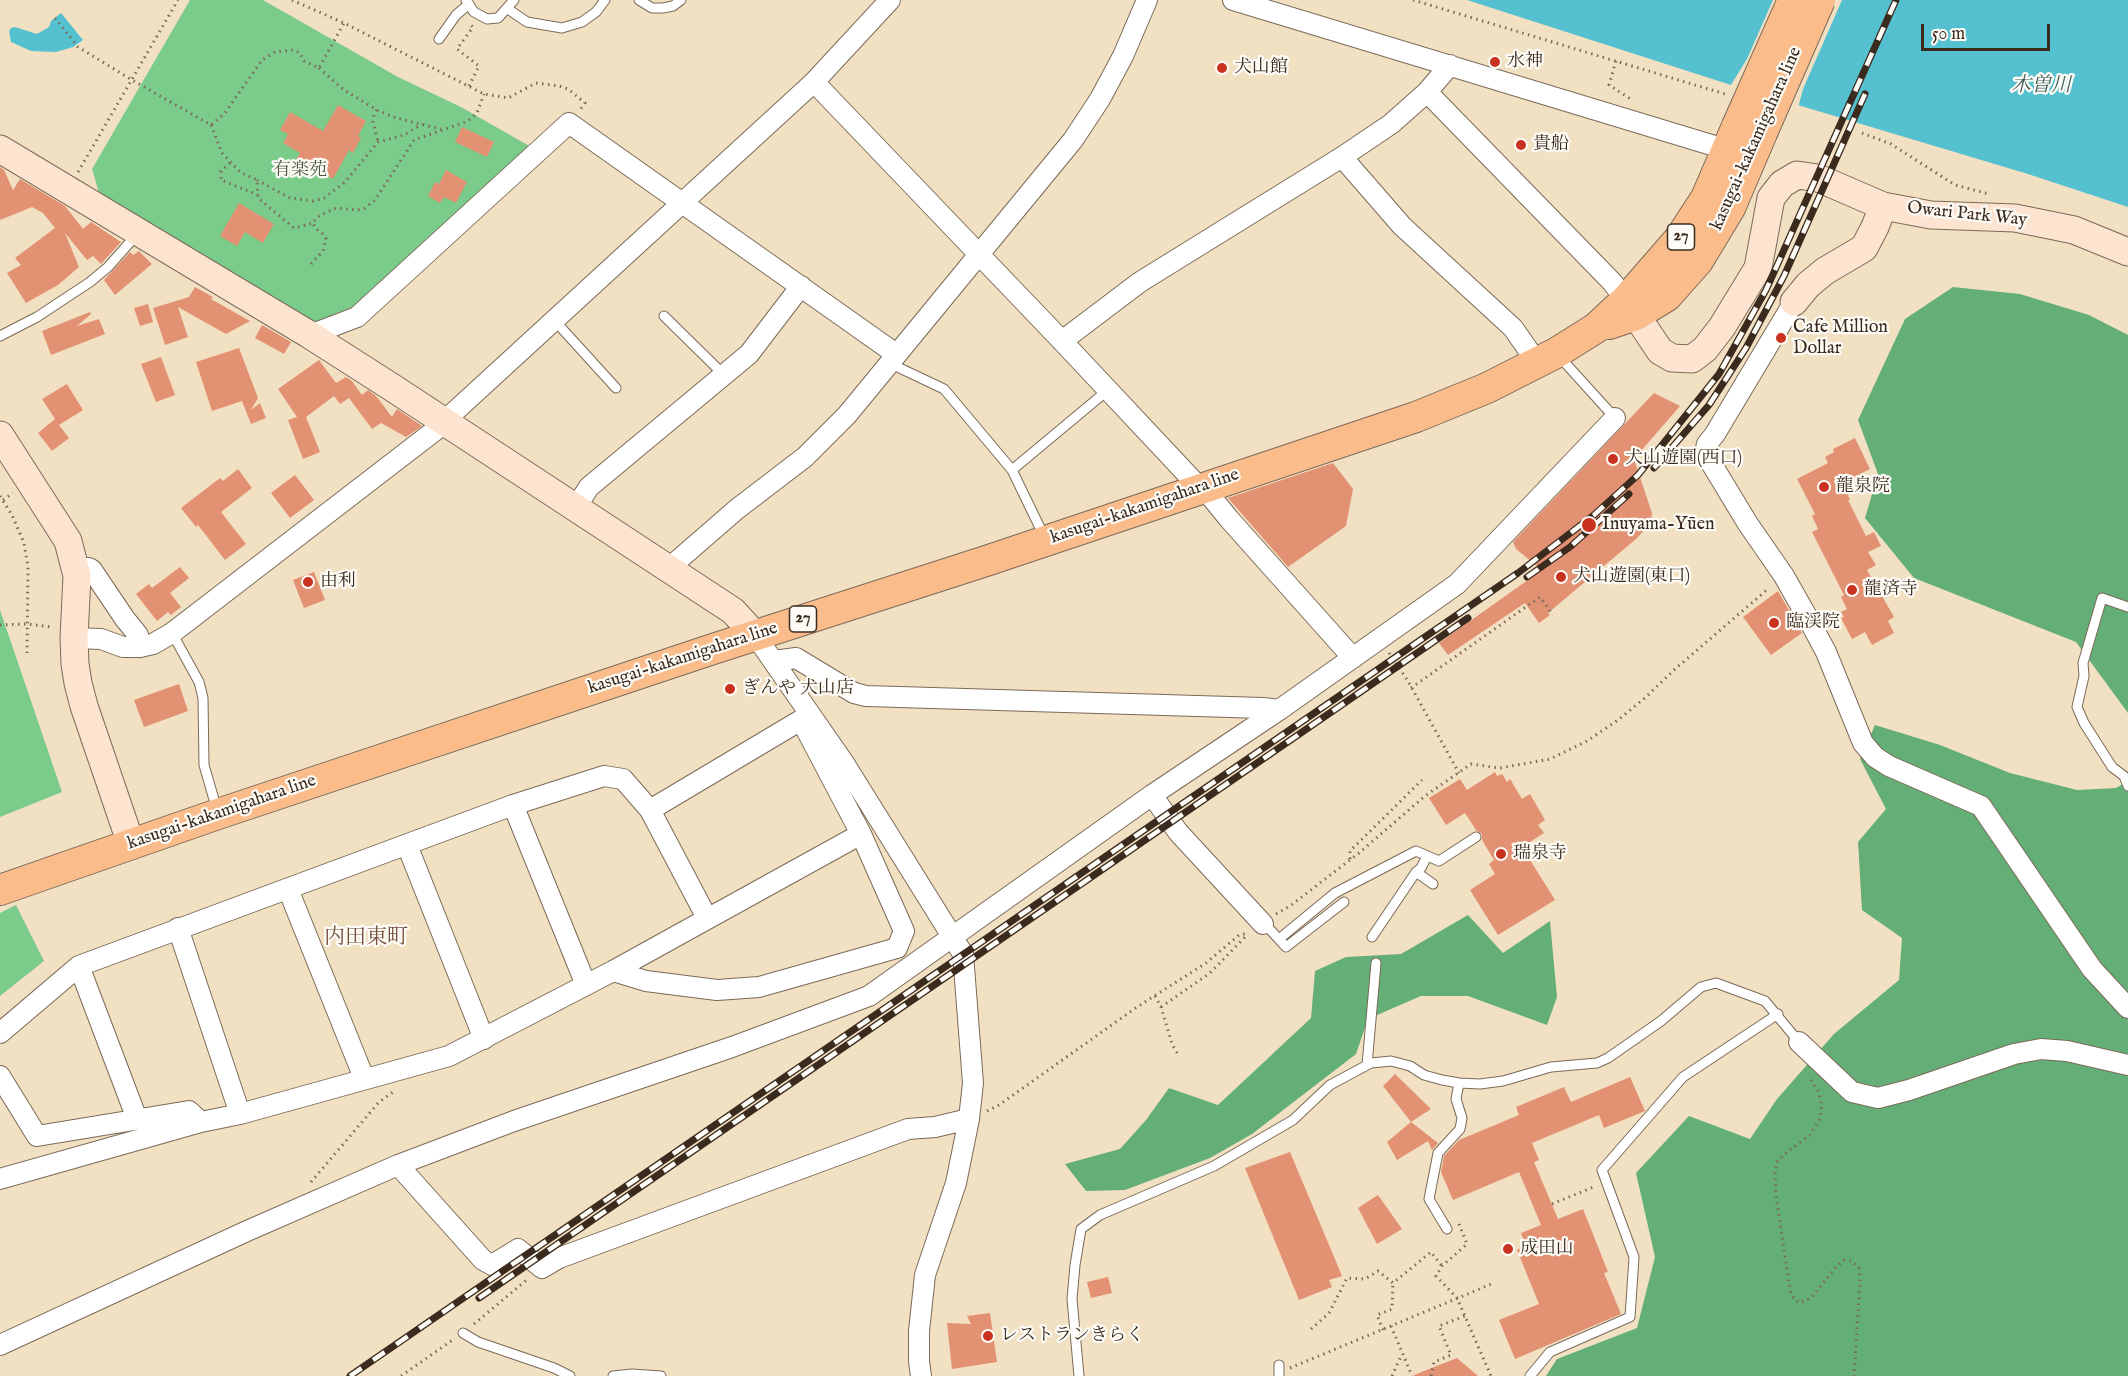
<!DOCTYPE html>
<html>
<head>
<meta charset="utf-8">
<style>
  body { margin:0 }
  #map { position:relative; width:2128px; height:1376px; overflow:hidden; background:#f2e0c3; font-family:"IM FELL English",serif }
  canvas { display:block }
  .scale { position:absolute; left:1921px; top:24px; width:129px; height:27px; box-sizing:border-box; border:3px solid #3b2a1e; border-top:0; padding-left:8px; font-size:18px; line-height:21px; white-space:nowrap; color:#3b2a1e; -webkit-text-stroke:4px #fdfcf7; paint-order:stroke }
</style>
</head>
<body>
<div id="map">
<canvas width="2128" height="1376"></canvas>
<div class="scale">50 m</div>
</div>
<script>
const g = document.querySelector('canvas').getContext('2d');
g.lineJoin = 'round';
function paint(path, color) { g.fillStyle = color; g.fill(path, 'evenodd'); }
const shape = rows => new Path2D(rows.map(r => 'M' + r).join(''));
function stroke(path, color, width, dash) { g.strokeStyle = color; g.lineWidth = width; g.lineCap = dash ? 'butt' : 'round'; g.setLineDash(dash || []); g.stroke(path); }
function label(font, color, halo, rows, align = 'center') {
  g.font = font + ' "IM FELL English","Noto Serif JP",serif'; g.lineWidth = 4.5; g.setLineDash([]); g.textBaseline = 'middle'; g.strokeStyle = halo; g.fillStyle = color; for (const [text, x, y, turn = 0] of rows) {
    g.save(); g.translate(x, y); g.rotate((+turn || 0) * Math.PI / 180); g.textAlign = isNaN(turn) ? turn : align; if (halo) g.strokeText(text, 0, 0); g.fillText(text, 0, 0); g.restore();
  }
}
const green = shape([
  [190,0,263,0,398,77,461,107,531,147,361,301,333,319,308,327,102,203,92,169],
  [0,610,62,792,0,817],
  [16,905,44,961,0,996,0,913]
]);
const forest = shape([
  [1953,287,2020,294,2089,315,2128,335,2128,713,2076,642,1914,578,1865,518,1878,474,1858,420,1905,319],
  [1875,725,1940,745,2010,773,2077,790,2116,788,2128,781,2128,1376,1546,1376,1557,1359,1637,1328,1655,1257,1636,1173,1689,1116,1750,1139,1777,1099,1834,1034,1899,980,1902,938,1862,910,1858,842,1886,809,1860,759],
  [1468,915,1503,953,1550,921,1557,997,1547,1025,1468,996,1421,996,1368,1019,1356,1054,1252,1134,1210,1158,1125,1190,1086,1191,1065,1164,1120,1149,1146,1120,1169,1088,1218,1105,1311,1018,1315,971,1346,957,1401,954]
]);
const water = shape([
  [1467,0,2128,0,2128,207,2028,174,1731,85],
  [61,13,83,40,73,47,56,52,31,51,11,42,9,31,11,28,15,27,37,34,49,27,51,21]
]);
const pier = shape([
  [1773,0,1842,0,1803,89,1798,108,1729,88,1747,59]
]);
const building = shape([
  [338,105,366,121,358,136,361,138,353,153,349,150,333,179,310,167,308,171,294,163,300,153,283,143,288,134,280,130,290,112,323,131],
  [462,127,494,142,487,157,455,142],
  [0,167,4,170,13,190,20,179,65,206,83,229,91,222,121,242,101,264,93,256,87,260,65,233,79,267,58,285,26,303,7,273,21,265,15,258,55,228,43,213,32,207,0,220],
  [446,170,467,182,456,203,444,197,440,203,428,196,435,182,439,184],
  [239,203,274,224,263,243,245,232,237,246,220,236],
  [139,251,152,264,115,295,104,280,130,252,133,255],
  [195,287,213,297,211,299,250,321,226,334,178,307,188,337,165,345,153,308,189,297],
  [148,304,153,322,140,326,134,308],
  [90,312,91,314,77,326,99,319,105,334,51,355,42,331],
  [262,325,291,342,284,354,255,338],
  [239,348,258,398,251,410,260,403,266,418,251,424,242,401,212,411,196,362],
  [161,357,175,395,156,402,141,364],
  [319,360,336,383,346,377,352,381,362,395,368,390,376,396,392,417,397,409,422,426,406,437,381,423,372,429,349,398,340,404,334,396,306,417,320,452,303,459,288,420,297,417,278,389],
  [67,384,83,410,59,425,69,438,52,451,38,433,55,419,42,399],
  [1654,393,1680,406,1634,459,1652,513,1651,523,1636,539,1548,613,1550,615,1539,623,1525,603,1448,655,1439,643,1542,570,1516,549,1513,542],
  [1855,438,1870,469,1844,482,1850,494,1848,495,1850,500,1848,500,1866,536,1874,532,1881,546,1868,552,1876,565,1867,570,1894,617,1888,621,1894,633,1872,645,1865,632,1852,639,1841,618,1844,617,1841,612,1847,609,1841,597,1844,595,1812,532,1818,529,1812,516,1815,514,1797,479,1828,463,1825,457,1834,452,1833,449],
  [1333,463,1353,489,1346,526,1288,567,1228,498],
  [238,469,252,488,221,512,246,544,225,560,198,525,196,527,181,508,220,478,223,481],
  [295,475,314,500,290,518,271,493],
  [180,567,189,578,170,593,181,607,171,615,168,612,157,621,136,594,149,584,152,588],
  [314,572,325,600,304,608,293,580],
  [1778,591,1802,633,1771,655,1743,617],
  [179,684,188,711,144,727,134,700],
  [1495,772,1497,776,1502,774,1507,782,1510,779,1522,799,1530,794,1545,820,1538,825,1544,833,1522,847,1555,900,1498,935,1470,890,1495,874,1489,864,1494,860,1482,840,1482,834,1476,830,1465,813,1446,825,1429,798,1460,779,1467,790],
  [1395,1074,1431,1109,1411,1122,1383,1086],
  [1630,1077,1645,1111,1604,1128,1599,1115,1532,1143,1539,1160,1534,1162,1558,1219,1583,1209,1608,1272,1604,1273,1621,1314,1515,1359,1499,1320,1539,1304,1517,1250,1526,1246,1521,1233,1541,1225,1519,1172,1453,1200,1441,1172,1444,1156,1459,1140,1519,1115,1516,1107,1564,1087,1571,1102],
  [1411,1122,1438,1143,1432,1150,1428,1141,1397,1160,1387,1142],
  [1290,1152,1342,1276,1329,1280,1332,1287,1299,1300,1245,1168],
  [1378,1195,1402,1229,1377,1244,1358,1208],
  [1108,1277,1112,1293,1091,1298,1087,1282],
  [990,1313,997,1362,952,1369,947,1323,971,1324,967,1316],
  [1457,1358,1478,1376,1414,1376,1414,1375]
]);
const path = shape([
  [292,0,344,23,484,94,508,98,536,83,559,86,568,89,585,103,579,111],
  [1413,0,1725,94],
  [55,18,78,47,132,80,211,125,225,113,262,60,275,52,294,50,300,53,304,61,319,68,344,23],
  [1616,61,1609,85,1632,100],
  [319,68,344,90,377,110,396,118,441,129],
  [469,86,479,66,457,49,473,27,471,25],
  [377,110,374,114,373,122,378,142],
  [211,125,222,153,240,172,257,180,258,198,294,228,313,223,317,217,336,208,358,210,365,208,375,200,414,140,468,121,477,113,484,94],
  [1862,133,1891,144,1955,185,1989,194],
  [230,163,221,171,221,180,258,195],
  [78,172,178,0],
  [257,180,290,198,313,201,324,198,344,183,378,142,404,135,422,124],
  [311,264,323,251,326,239,323,234,315,228,313,223],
  [0,496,12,515,24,543,28,567,27,653],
  [3,500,13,493],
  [0,625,27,624,52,627],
  [1389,653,1408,681,1459,773],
  [1411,688,1540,597,1553,615],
  [1350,859,1350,851,1422,780],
  [1276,914,1290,906,1359,853,1425,796,1471,764,1500,768,1550,759,1587,741,1618,720,1646,697,1674,670,1769,588],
  [1155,996,1161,1007,1172,1044,1179,1056],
  [1161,1007,1210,973,1248,934],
  [1811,1080,1818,1091,1822,1105,1820,1119,1810,1135,1787,1152,1777,1162,1775,1172,1776,1196,1789,1283,1791,1295,1799,1303,1811,1298,1836,1267,1844,1260,1852,1261,1859,1268,1860,1282,1854,1376],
  [987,1111,999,1105,1137,1007,1206,963,1239,935,1249,933],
  [311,1182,379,1102,393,1092],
  [1552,1204,1596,1186],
  [1459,1224,1467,1244,1442,1266,1436,1276,1457,1298,1491,1376],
  [474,1324,529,1278],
  [1391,1326,1412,1376],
  [1311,1329,1329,1313,1347,1278,1365,1279,1378,1271,1393,1283,1431,1252,1442,1266],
  [1383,1330,1377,1315,1392,1309,1393,1283],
  [1290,1368,1494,1283],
  [401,1376,454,1339],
  [1392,1376,1402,1354],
  [1431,1376,1434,1362,1451,1355,1439,1326,1465,1316]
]);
const lane = shape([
  [466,0,474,12,487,19,498,18,514,0],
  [639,0,652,8,663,8,673,6,681,0],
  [508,9,527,22,562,28,582,22,596,12,605,0],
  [439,39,456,15,469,4],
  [664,316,724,375],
  [555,321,616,388],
  [0,336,37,317,90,282,108,267,131,241,135,233],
  [1558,355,1615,418],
  [889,363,944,389,1012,470,1044,536],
  [1012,470,1108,390],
  [2128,607,2102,598,2083,663,2084,676,2077,707,2084,723,2112,767,2124,776,2128,786],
  [172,633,199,682,203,698,204,765,217,810],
  [1416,872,1433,884],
  [1264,923,1286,947,1344,902],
  [1372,937,1416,872,1421,868,1427,856],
  [1279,939,1335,893,1416,851,1439,861,1476,837],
  [1367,1065,1376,963],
  [1447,1229,1429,1199,1438,1153,1460,1129,1462,1118,1456,1099,1459,1083],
  [463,1333,478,1342,554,1368,570,1376],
  [613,1376,632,1374,661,1376],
  [1079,1376,1072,1299,1075,1265,1081,1229,1100,1215,1214,1166,1293,1120,1330,1085,1371,1063,1391,1061,1410,1066,1424,1075,1442,1080,1459,1083,1480,1084,1503,1081,1551,1067,1597,1063,1608,1058,1661,1021,1701,987,1716,983,1765,1001,1799,1042],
  [1279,1376,1279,1365],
  [1530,1376,1550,1352,1630,1317,1634,1257,1602,1170,1683,1077,1778,1014]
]);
const street = shape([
  [1233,0,1728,150],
  [814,82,1062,341,1200,488,1212,498,1229,519,1353,658],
  [1427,92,1612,282,1626,300],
  [1342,157,1402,226,1513,328,1538,364],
  [1794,302,1715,434,1707,444,1705,453,1748,524,1784,576,1810,622,1826,652,1863,743,1875,757,1889,766,1981,806,2092,969,2128,1008],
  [310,335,357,317,569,123,896,354],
  [1062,341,1140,282,1342,157,1391,124,1427,92,1450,65],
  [576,507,589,487,749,354,801,286],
  [75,568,89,568,92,570,125,619,138,635,140,647],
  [669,568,737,509,805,457,847,415,1073,140,1100,99,1123,56,1147,0],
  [755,635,844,763,963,954,973,1083,969,1119,956,1183,925,1275,919,1331,919,1361,921,1376],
  [74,638,101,639,123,647,140,647,153,644,172,633,446,422,453,413,814,82,890,0],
  [774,661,796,658,854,693,866,696,1263,708,1279,710],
  [1152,795,1178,832,1263,924],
  [513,805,586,985],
  [650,810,707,918],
  [407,845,484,1039],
  [288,889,364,1078],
  [178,928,240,1114],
  [79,966,137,1119],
  [613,971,646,981,717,990,759,987,897,948,904,931,861,834,801,720,805,717],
  [0,1033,79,966,513,805,604,776,623,779,650,810,801,720],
  [1799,1042,1852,1092,1878,1098,1909,1090,2014,1054,2041,1049,2067,1051,2128,1065],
  [0,1076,37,1136,189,1111,201,1122],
  [398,1165,483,1260,492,1265,518,1249,542,1268,559,1258,908,1129,935,1127,969,1119],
  [0,1179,201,1122,240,1114,449,1056,613,971,861,834],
  [0,1345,247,1231,398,1165,514,1121,732,1047,869,996,1152,795,1279,710,1457,584,1615,418]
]);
const secondary = shape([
  [0,149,310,335,393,388,733,611,755,635],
  [1626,300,1660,351,1672,358,1692,359,1705,349,1722,327,1758,268,1771,198,1782,184,1797,175,1818,178,1883,206,1931,215,2015,218,2074,230,2128,252],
  [1794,302,1808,285,1825,271,1864,248,1875,227,1883,206],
  [0,435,68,541,77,576,74,638,75,664,78,683,84,706,131,844]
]);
const primary = shape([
  [1609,324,1636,315,1667,296,1698,261,1730,208,1762,133],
  [0,890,218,814,710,650,986,561,1416,417,1487,388,1556,353,1596,328,1626,300,1680,238,1706,198,1737,126]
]);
const rail = shape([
  [1654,468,1709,405,1746,348,1784,276,1865,94],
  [1527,577,1570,547,1629,494],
  [479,1298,1468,618],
  [350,1376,1518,573,1594,515,1638,475,1719,374,1766,290,1896,0]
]);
const primaryBridge = shape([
  [1737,126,1793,0],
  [1762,133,1820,0]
]);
const markers = [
  [1495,62,6,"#c8321e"],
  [1222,68,6,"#c8321e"],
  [1521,145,6,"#c8321e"],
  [1781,338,6,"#c8321e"],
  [1613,459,6,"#c8321e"],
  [1824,487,6,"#c8321e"],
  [1589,525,8,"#c8321e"],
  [1561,577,6,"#c8321e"],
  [308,582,6,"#c8321e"],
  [1852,590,6,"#c8321e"],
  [1774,623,6,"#c8321e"],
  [730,689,6,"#c8321e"],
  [1501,854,6,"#c8321e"],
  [1508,1249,6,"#c8321e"],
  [988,1336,6,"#c8321e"]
];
const shields = [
  [1681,237,27],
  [803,619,27]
];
const shieldNames = [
  ["27",1681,237],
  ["27",803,619]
];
const poiNames = [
  ["水神",1507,62],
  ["犬山館",1234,68],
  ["貴船",1533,145],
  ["Cafe Million",1793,328],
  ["Dollar",1793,349],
  ["犬山遊園(西口)",1625,459],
  ["龍泉院",1836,487],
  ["Inuyama-Yūen",1602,525],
  ["犬山遊園(東口)",1573,577],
  ["由利",320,582],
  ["龍済寺",1864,590],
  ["臨渓院",1786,623],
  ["ぎんや 犬山店",742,689],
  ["瑞泉寺",1513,854],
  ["成田山",1520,1249],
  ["レストランきらく",1000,1336]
];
const streetNames = [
  ["kasugai-kakamigahara line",1757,139,-66],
  ["Owari Park Way",1967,215,6],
  ["kasugai-kakamigahara line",1145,507,-19],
  ["kasugai-kakamigahara line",683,659,-18],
  ["kasugai-kakamigahara line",222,813,-19]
];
const parkNames = [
  ["有楽苑",300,171]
];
const waterNames = [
  ["木曽川",2041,87]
];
const quarterNames = [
  ["内田東町",366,939]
];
paint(green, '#7bcb8b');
paint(forest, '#64af77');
paint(water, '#55c0d0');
paint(pier, '#f2e0c3');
paint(building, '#e39173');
stroke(lane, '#7b6a58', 11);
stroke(street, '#7b6a58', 22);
stroke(secondary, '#7b6a58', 29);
stroke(primary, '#7b6a58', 32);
stroke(path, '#7b6a58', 3, [1.5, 4.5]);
stroke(lane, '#fff', 9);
stroke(street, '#fff', 20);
stroke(secondary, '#fde4d1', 27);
stroke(primary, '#fabc8b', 30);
stroke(rail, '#3b2a1e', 7);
stroke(rail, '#fdfcf7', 4.5, [14]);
stroke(primaryBridge, '#7b6a58', 32, []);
stroke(primaryBridge, '#fabc8b', 30);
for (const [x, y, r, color] of markers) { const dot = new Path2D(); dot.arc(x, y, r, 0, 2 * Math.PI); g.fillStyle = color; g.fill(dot); stroke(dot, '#fdfcf7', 2); }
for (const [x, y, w] of shields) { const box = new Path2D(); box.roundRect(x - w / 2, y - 13, w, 26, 4.5); g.fillStyle = '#fdfcf7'; g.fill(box); stroke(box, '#3b2a1e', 1.5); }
label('bold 16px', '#3b2a1e', null, shieldNames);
label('18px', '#3b2a1e', '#fdfcf7', poiNames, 'left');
label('18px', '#3b2a1e', '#fdfcf7', streetNames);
label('18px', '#4e5a3f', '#fdfcf7', parkNames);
label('italic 20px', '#445e5c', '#fdfcf7', waterNames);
label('21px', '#764e3c', '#fdfcf7', quarterNames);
</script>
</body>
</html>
